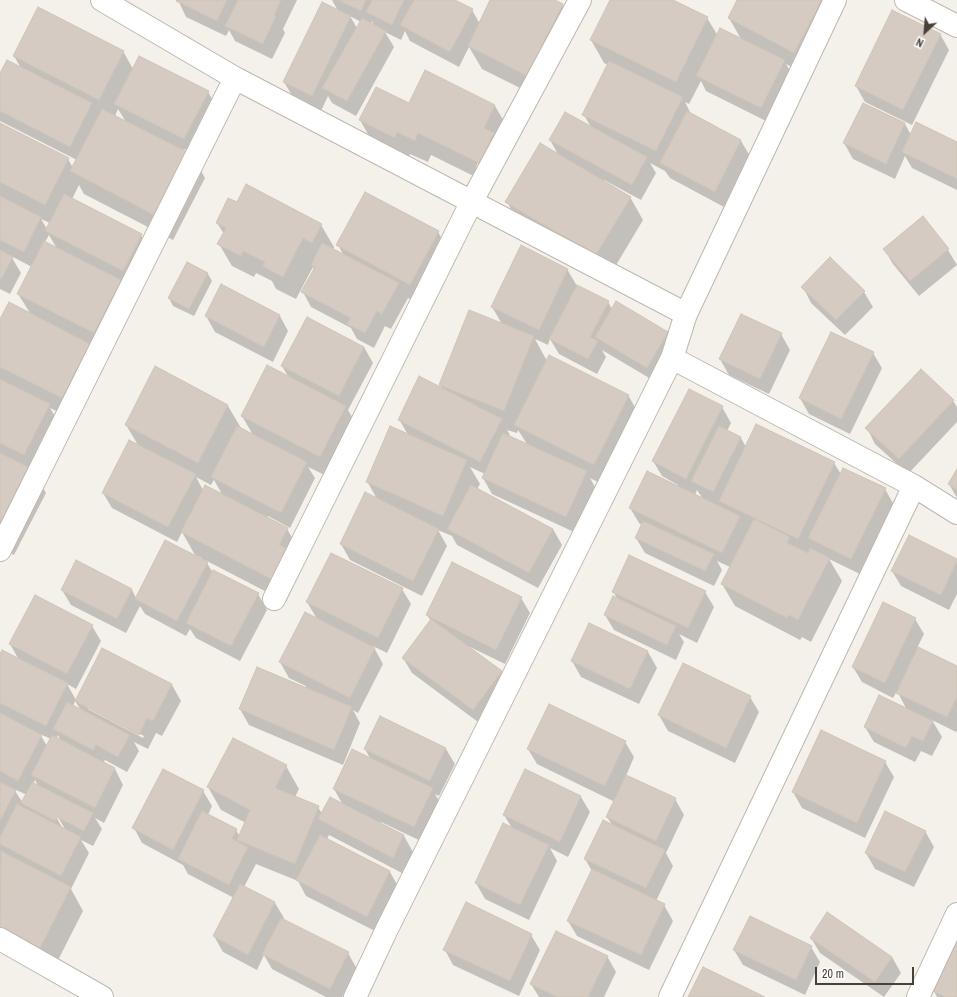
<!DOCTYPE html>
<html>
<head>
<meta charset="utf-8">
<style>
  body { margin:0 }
  #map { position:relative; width:957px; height:997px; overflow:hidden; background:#f4f1eb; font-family:"Archivo Narrow",sans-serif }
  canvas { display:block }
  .north { position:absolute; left:905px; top:12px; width:40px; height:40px; -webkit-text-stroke:3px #fff; paint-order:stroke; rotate:206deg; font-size:11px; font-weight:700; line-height:16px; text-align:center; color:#48413a }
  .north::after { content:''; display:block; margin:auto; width:14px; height:18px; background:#48413a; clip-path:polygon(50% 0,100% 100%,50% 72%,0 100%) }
  .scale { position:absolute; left:815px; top:967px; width:99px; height:18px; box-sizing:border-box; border:2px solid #48413a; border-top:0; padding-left:5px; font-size:12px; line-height:14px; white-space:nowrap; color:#48413a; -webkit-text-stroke:3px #fff; paint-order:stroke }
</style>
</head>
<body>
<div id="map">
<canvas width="957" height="997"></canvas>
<div class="north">N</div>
<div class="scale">20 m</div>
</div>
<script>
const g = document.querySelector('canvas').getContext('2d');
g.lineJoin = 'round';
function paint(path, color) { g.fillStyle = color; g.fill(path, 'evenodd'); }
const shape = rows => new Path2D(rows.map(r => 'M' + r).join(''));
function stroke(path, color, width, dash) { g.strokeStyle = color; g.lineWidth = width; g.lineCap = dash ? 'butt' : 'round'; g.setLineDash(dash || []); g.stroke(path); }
const shadow = shape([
  [178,0,297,0,283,29,285,33,272,59,235,41,229,30,226,36,186,17],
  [332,0,453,0,472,10,480,24,492,0,553,0,562,5,575,27,540,98,482,69,469,47,459,67,410,41,405,31,401,40,385,32,394,47,356,116,332,103,328,96,321,111,293,97,284,82,338,11],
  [350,16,361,22,357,28],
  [372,21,375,27,371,24],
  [611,0,670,0,707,18,718,36,741,39,729,18,738,0,847,0,807,75,786,64,793,76,770,123,706,91,701,81,689,104,685,102,692,116,741,141,750,156,724,207,670,178,665,171,650,163,656,173,641,200,604,180,603,181,630,197,643,220,609,277,520,225,507,202,559,156,550,140,591,127,584,115,608,65,604,63,591,40],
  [940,34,949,50,912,125,865,102,856,86],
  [123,51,133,69,208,92,217,107,193,154,184,149,183,151,192,155,205,178,173,240,84,194,79,185,72,199,141,235,150,250,132,286,120,280,134,303,75,420,50,408,58,421,33,471,46,493,14,555,0,548,0,321,30,313,18,294,32,267,11,256,21,273,10,294,0,289,0,124,68,159,73,168,77,160,0,121,0,75,21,68,14,56],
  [118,109,126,122,115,116],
  [41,219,50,223,47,229],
  [49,235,56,247,45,242],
  [425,72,495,106,508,128,492,185,431,155,428,162,410,154,408,160,373,143,360,120,409,104],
  [491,135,491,139,478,168,476,167],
  [863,104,905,124,911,135,957,143,957,190,912,168,905,156,895,179,853,159,844,143],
  [237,204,321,225,334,247,333,250,344,256,338,245,438,232,451,255,423,306,408,298,391,329,385,326,374,348,357,339,351,328,311,307,303,292,314,270,313,267,296,299,276,289,272,281,256,273,254,277,232,266,219,244,224,234,217,223],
  [922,217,948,250,957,265,919,296,893,264,884,249],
  [187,263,208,274,212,281,194,316,173,306,169,298],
  [567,269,577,286,608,302,612,309,616,302,668,333,677,348,656,382,602,350,606,357,597,374,559,354,550,339,548,345,535,339,547,361,628,395,641,418,607,487,590,478,595,487,574,532,492,494,483,478,485,474,470,467,480,484,477,489,553,529,562,545,538,588,457,545,452,536,438,530,447,546,422,596,350,560,341,544,377,499,367,481,408,435,399,419,442,389,440,385,502,324,492,307],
  [507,430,517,433,518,430,527,444,509,436,510,435],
  [221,285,280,316,288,331,273,362,215,332,206,316],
  [803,287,864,292,873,307,845,335,811,303],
  [742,315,781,334,790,350,769,394,729,375,720,359],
  [364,347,373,363,348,410,359,429,333,479,308,467,315,478,290,528,268,516,267,518,287,529,300,551,294,563,300,573,286,602,205,560,213,573,258,594,267,610,240,661,196,638,190,629,186,636,145,614,140,606,126,633,71,605,62,590,132,590,136,598,201,560,202,558,195,555,182,532,177,542,112,508,103,493,138,445,126,425,155,368,228,406,241,428,253,435,242,416,289,378,282,366],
  [196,477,211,485,214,480,223,496,203,490],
  [873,353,882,368,850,434,809,414,800,398],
  [921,371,953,401,957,407,957,422,908,474,875,444,867,428],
  [722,407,731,423,727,431,741,438,746,447,834,463,841,474,885,489,894,505,860,574,829,559,842,581,811,642,802,637,800,640,735,606,722,584,730,567,717,561,722,570,714,586,645,553,636,538,642,525,639,523,630,508,677,486,678,485,662,476,653,461],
  [697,490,703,499,695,495],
  [957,471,957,498,949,484],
  [957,560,957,594,949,610,901,586,892,571],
  [402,589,411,604,387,653,373,646,383,664,358,713,353,710,360,723,343,765,249,725,240,709,305,688,306,686,289,678,280,662,317,619,307,602],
  [613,591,705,592,714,607,697,643,679,634,684,642,676,660,614,630,605,615,618,600],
  [521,598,530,613,505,664,470,647,469,648,501,672,510,687,482,725,412,673,403,658,431,621,427,615],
  [915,619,924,634,917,648,957,667,957,731,956,732,932,720,942,737,932,756,921,751,915,762,874,742,865,727,907,710,897,691,893,698,862,682,853,667],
  [590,624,648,652,657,668,639,704,581,677,572,661],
  [92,626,101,641,76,689,67,684,76,700,103,649,172,685,181,701,162,736,156,733,148,749,134,742,139,751,127,772,105,760,103,763,115,769,123,785,104,823,95,818,102,829,93,846,81,840,89,853,71,889,83,911,51,974,0,948,0,656,19,660,10,644],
  [75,701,81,710,73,706],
  [88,707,144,736,143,738,88,709],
  [40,734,51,739,47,746],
  [58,735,61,741,56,739],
  [35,780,39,787,33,784],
  [14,789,27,795,23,803,17,794],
  [55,812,65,829,63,829,54,813],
  [750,697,759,712,735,763,668,731,659,715],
  [380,717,446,749,455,764,439,796,435,794,441,804,423,842,381,822,380,824,404,836,413,852,402,873,329,835,327,839,390,872,399,888,375,931,306,896,298,881,256,864,244,887,275,903,284,918,283,920,348,953,357,969,342,997,326,997,272,969,264,955,257,970,223,952,214,936,234,898,188,874,183,865,142,843,134,828,203,791,212,806,208,815,236,830,240,837,246,823,221,810,208,787,233,739,286,766,299,789,295,797,318,807,322,814,343,805,334,789,371,760,365,749],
  [625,742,634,757,626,776,675,799,684,815,666,853,673,866,656,901,664,905,673,921,649,970,577,936,568,921,592,871,585,859,613,826,607,817,615,802,537,764,528,749],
  [885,762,894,777,865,838,802,808,793,792],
  [525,770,581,797,590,812,568,857,550,848,557,861,529,920,485,899,476,883,512,828,504,815],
  [925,831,934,847,914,887,875,869,866,853],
  [531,935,540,950,519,996,453,965,445,950],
  [811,938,892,957,901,973,884,997,820,953],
  [957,943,957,997,937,997,934,991],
  [811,947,820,962,805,995,743,965,734,950],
  [607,956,616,972,604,997,539,997,531,984]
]);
const building = shape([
  [177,0,227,0,217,21,176,1,177,0],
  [238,0,281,0,274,15,276,16,263,44,225,26,238,0],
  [338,0,366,0,361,11,338,0],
  [372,0,404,0,392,25,366,12,372,0],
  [414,0,455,0,473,9,450,52,400,25,414,0],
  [490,0,555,0,563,4,527,76,468,46,490,0],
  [610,0,673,0,708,17,676,82,590,40,610,0],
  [737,0,822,0,794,53,728,18,737,0],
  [322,2,351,16,312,96,283,82,322,2],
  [38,7,124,51,99,100,13,56,38,7],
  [892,10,941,34,903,110,855,86,892,10],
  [362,18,386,31,347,101,322,88,362,18],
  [720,28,785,60,761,108,696,76,720,28],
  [139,56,209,91,184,139,114,104,139,56],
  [7,60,92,103,70,147,0,111,0,73,7,60],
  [609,61,683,97,656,151,582,115,609,61],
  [425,70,495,105,484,128,494,133,479,163,418,133,415,141,397,132,395,138,359,120,376,87,409,103,425,70],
  [863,103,905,123,886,164,843,143,863,103],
  [102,109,193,155,160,218,70,171,102,109],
  [687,111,741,140,715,192,660,163,687,111],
  [565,112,647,157,632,185,549,140,565,112],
  [916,122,957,142,957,179,902,152,916,122],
  [0,123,69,158,45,205,0,182,0,123],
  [540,143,631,197,596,255,505,202,540,143],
  [246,184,322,224,312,243,303,238,283,277,262,266,265,262,243,251,241,256,217,244,226,228,216,223,228,198,237,202,246,184],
  [365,192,439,231,410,285,336,245,365,192],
  [64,194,142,234,123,271,45,231,64,194],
  [0,196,41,217,24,252,0,240,0,196],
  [923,216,949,249,910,281,883,249,923,216],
  [44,241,121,280,94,333,17,294,44,241],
  [322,243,399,283,382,314,377,311,365,333,347,324,351,318,301,292,315,267,311,265,322,243],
  [521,245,568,269,539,330,491,307,521,245],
  [0,250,13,257,1,279,0,279,0,250],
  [830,257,865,291,836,320,801,287,830,257],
  [187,262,208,273,189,309,168,298,187,262],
  [221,284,280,315,264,347,205,316,221,284],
  [577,285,609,301,590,337,598,341,588,359,549,339,577,285],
  [616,301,668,332,647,368,595,337,616,301],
  [9,302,90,344,62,398,0,367,0,319,9,302],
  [469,310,534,336,504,411,439,385,469,310],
  [741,314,782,333,760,379,719,359,741,314],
  [307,317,364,347,339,396,281,366,307,317],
  [831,332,874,352,841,419,799,398,831,332],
  [549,355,629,395,594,465,514,425,549,355],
  [267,365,346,406,320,457,241,416,267,365],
  [155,366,228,405,198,463,125,425,155,366],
  [921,369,954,400,899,459,865,428,921,369],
  [419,376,502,419,480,462,398,420,419,376],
  [0,379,50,404,24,455,0,443,0,379],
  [689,389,723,406,686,479,652,461,689,389],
  [756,424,835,462,798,539,719,501,756,424],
  [237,426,307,462,281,513,211,477,237,426],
  [390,426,467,460,443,516,366,482,390,426],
  [719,426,741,437,713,492,691,481,719,426],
  [503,433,587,471,566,517,482,478,503,433],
  [129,440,196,474,168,527,102,493,129,440],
  [0,453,34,470,0,533,0,453],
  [843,468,886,488,851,559,808,538,843,468],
  [957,469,957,490,948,484,957,469],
  [647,471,740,516,722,553,629,508,647,471],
  [205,485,288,528,279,545,288,549,273,580,181,532,205,485],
  [471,485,553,529,529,573,447,529,471,485],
  [365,492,439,529,413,581,340,544,365,492],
  [754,519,790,537,787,543,808,553,810,548,830,558,798,620,789,615,787,618,721,584,754,519],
  [643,521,714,554,705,571,635,538,643,521],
  [909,535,957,559,957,561,941,595,891,571,909,535],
  [165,540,208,562,177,621,135,599,165,540],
  [331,553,403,588,378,638,306,602,331,553],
  [629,555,706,591,688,628,612,592,629,555],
  [76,560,132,589,117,619,61,590,76,560],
  [452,562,522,597,496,650,426,615,452,562],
  [213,570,259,593,231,646,186,623,213,570],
  [35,595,93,625,67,674,9,644,35,595],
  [613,596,676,626,667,645,604,615,613,596],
  [883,602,916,618,885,683,852,667,883,602],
  [305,612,375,648,350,698,279,662,305,612],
  [431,619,502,671,473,710,402,658,431,619],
  [589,623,648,651,630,689,571,661,589,623],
  [918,647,957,666,957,697,947,717,896,693,918,647],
  [102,648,172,684,153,721,147,718,139,735,75,701,102,648],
  [2,650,68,683,46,726,0,703,0,654,2,650],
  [683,663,751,696,726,748,658,715,683,663],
  [257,667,352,707,334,750,239,709,257,667],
  [879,695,933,721,923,741,912,736,906,748,864,727,879,695],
  [67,702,130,735,118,757,96,745,93,750,53,729,67,702],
  [549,704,626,741,605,786,527,749,549,704],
  [0,713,42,735,18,781,0,771,0,713],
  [380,716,446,748,430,781,364,749,380,716],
  [821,730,886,761,857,823,792,792,821,730],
  [52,735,115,768,95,808,31,775,52,735],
  [233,738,287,765,275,788,319,806,295,864,237,840,250,810,207,787,233,738],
  [352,749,433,788,414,827,333,789,352,749],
  [163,769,204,790,173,850,132,828,163,769],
  [525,769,581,796,560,842,503,815,525,769],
  [626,775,676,798,656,841,606,817,626,775],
  [0,782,16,790,0,821,0,782],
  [32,782,93,813,84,831,57,817,55,821,21,803,32,782],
  [330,797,404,835,393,858,318,819,330,797],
  [17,804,81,837,61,876,0,844,0,837,17,804],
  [202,811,237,829,232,839,248,847,229,885,178,859,202,811],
  [885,811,926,831,905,872,865,853,885,811],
  [603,820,665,850,646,888,584,859,603,820],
  [503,823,549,845,520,905,475,883,503,823],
  [320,835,390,871,367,917,296,880,320,835],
  [1,851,71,887,38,952,0,933,1,851],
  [592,869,665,904,641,955,567,921,592,869],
  [240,884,275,902,248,955,213,936,240,884],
  [466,902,532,934,510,981,443,950,466,902],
  [827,912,892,957,875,982,810,938,827,912],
  [750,916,812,946,796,980,733,950,750,916],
  [281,918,349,952,330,989,262,954,281,918],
  [556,931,608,956,588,997,557,997,530,984,556,931],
  [957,941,957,997,945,997,933,991,957,941],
  [703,967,765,997,688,997,703,967]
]);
const minor = shape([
  [102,0,235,78,686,314],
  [906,0,957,26],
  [672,358,914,486,957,513],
  [0,550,235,78],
  [274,599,472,201,580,0],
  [0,939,102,997],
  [355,997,387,929,672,358,686,314,835,0],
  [670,997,914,486],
  [918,997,957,914]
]);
paint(shadow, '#0003');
paint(building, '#d5cbc2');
stroke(building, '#cfc3b5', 1);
stroke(minor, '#bfb7ae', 24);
stroke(minor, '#fff', 22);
</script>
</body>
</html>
